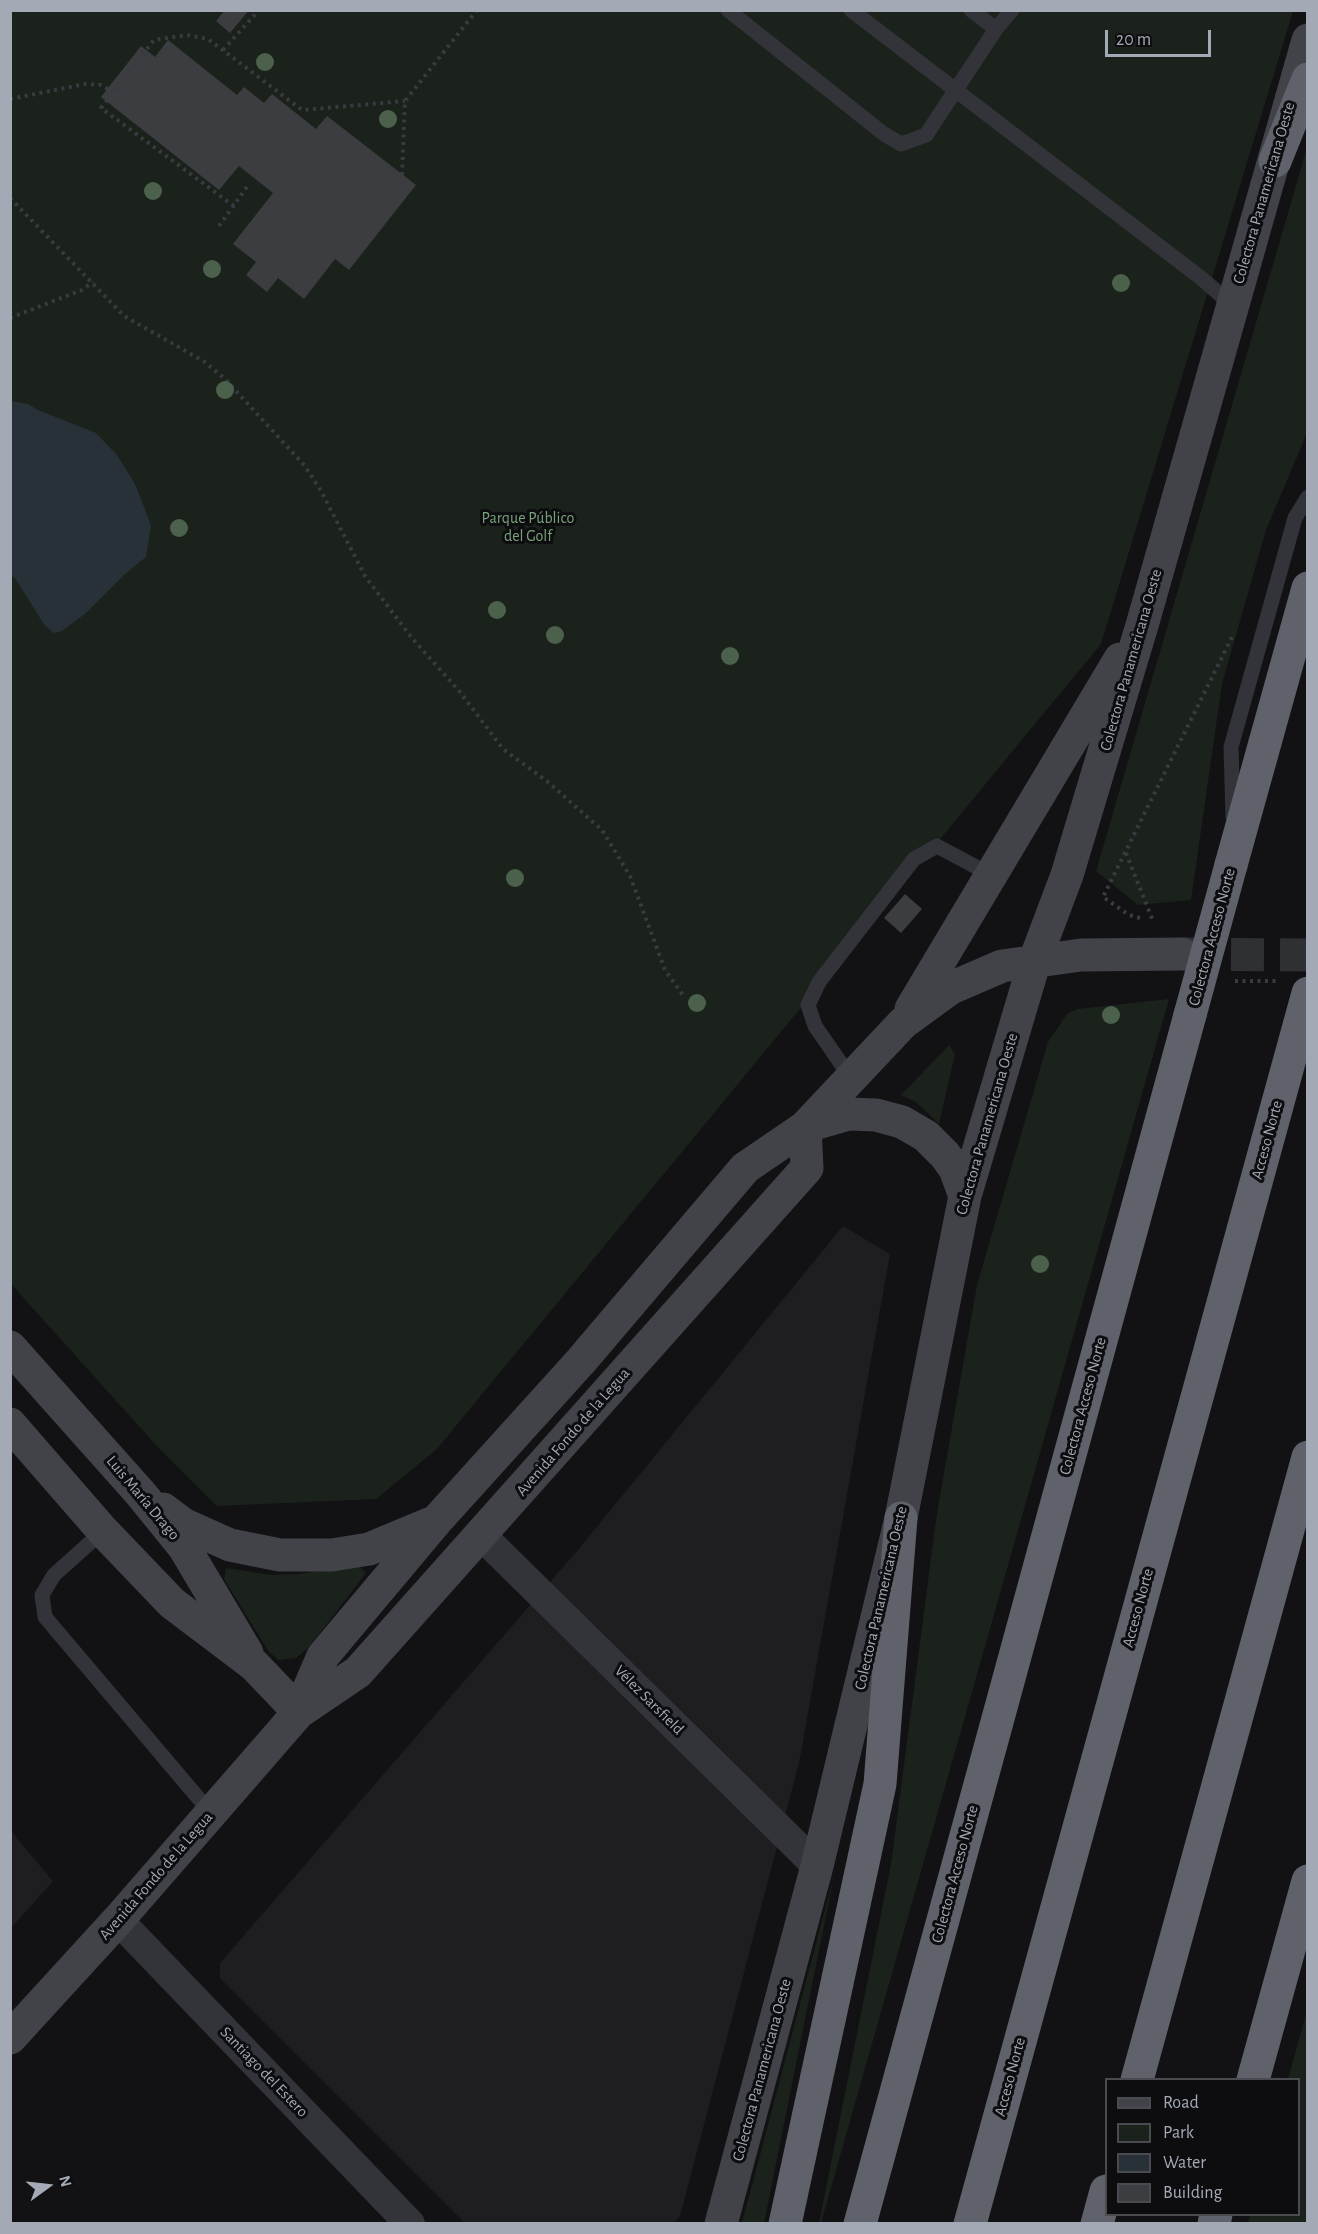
<!DOCTYPE html>
<html>
<head>
<meta charset="utf-8">
<style>
  body { margin:0 }
  #map { position:relative; width:1318px; height:2234px; overflow:hidden; background:#121214; font-family:"Alegreya Sans",sans-serif }
  canvas { display:block }
  .frame { position:absolute; inset:0; border:12px solid #a3a9b5; pointer-events:none }
  .legend { position:absolute; left:1105px; top:2078px; width:195px; height:138px; box-sizing:border-box; background:#0d0d0f; border:2px solid #494b51; margin:0; padding:8px 10px; list-style:none; font-size:18px; color:#a3a9b5 }
  .legend li { display:flex; align-items:center; gap:12px; height:30px }
  .legend b { width:30px; border:2px solid #494b51 }
  .north { position:absolute; left:18px; top:2156px; width:60px; height:60px; -webkit-text-stroke:4px #0d0d0f; paint-order:stroke; rotate:75deg; font-size:16px; font-weight:700; line-height:24px; text-align:center; color:#a3a9b5 }
  .north::after { content:''; display:block; margin:auto; width:21px; height:27px; background:#a3a9b5; clip-path:polygon(50% 0,100% 100%,50% 72%,0 100%) }
  .scale { position:absolute; left:1105px; top:30px; width:106px; height:27px; box-sizing:border-box; border:3px solid #a3a9b5; border-top:0; padding-left:8px; font-size:18px; line-height:21px; white-space:nowrap; color:#a3a9b5; -webkit-text-stroke:4px #0d0d0f; paint-order:stroke }
</style>
</head>
<body>
<div id="map">
<canvas width="1318" height="2234"></canvas>
<div class="frame"></div>
<ul class="legend">
<li><b style="height:8px;background:#414349"></b>Road</li>
<li><b style="height:16px;background:#1a221b"></b>Park</li>
<li><b style="height:16px;background:#283138"></b>Water</li>
<li><b style="height:16px;background:#3c3d41"></b>Building</li>
</ul>
<div class="north">N</div>
<div class="scale">20 m</div>
</div>
<script>
const g = document.querySelector('canvas').getContext('2d');
g.lineJoin = 'round';
function paint(path, color) { g.fillStyle = color; g.fill(path, 'evenodd'); }
const shape = rows => new Path2D(rows.map(r => 'M' + r).join(''));
function stroke(path, color, width, dash) { g.strokeStyle = color; g.lineWidth = width; g.lineCap = dash ? 'butt' : 'round'; g.setLineDash(dash || []); g.stroke(path); }
function label(font, color, halo, rows, align = 'center') {
  g.font = font + ' "Alegreya Sans",sans-serif'; g.lineWidth = 6; g.setLineDash([]); g.textBaseline = 'middle'; g.strokeStyle = halo; g.fillStyle = color; for (const [text, x, y, turn = 0] of rows) {
    g.save(); g.translate(x, y); g.rotate((+turn || 0) * Math.PI / 180); g.textAlign = isNaN(turn) ? turn : align; if (halo) g.strokeText(text, 0, 0); g.fillText(text, 0, 0); g.restore();
  }
}
const built = shape([
  [843,1226,890,1254,799,1763,680,2216,673,2224,465,2223,220,1978,220,1963,577,1551],
  [11,1831,53,1881,11,1928]
]);
const green = shape([
  [10,11,1293,11,1101,644,436,1450,376,1499,217,1506,154,1443,11,1284],
  [1307,148,1307,433,1266,530,1222,684,1191,900,1138,905,1096,871],
  [1169,999,821,2223,819,2223,891,1864,937,1513,977,1285,1048,1042,1067,1014,1078,1009],
  [949,1045,955,1054,939,1124,916,1102,901,1095],
  [357,1564,366,1573,309,1647,296,1658,279,1660,269,1652,224,1579,226,1568,272,1575,299,1574],
  [834,1876,764,2223,742,2223],
  [1307,2011,1307,2223,1248,2223,1250,2215,1298,2214,1298,2080,1288,2079]
]);
const water = shape([
  [11,401,28,404,38,410,96,433,117,455,135,484,151,525,146,557,125,574,86,613,62,631,54,633,45,626,15,578,11,576]
]);
const building = shape([
  [225,10,249,10,230,33,216,21],
  [168,40,237,95,244,87,264,103,272,94,316,129,327,116,416,185,349,270,335,259,304,299,278,278,267,292,246,275,256,262,233,244,273,193,239,166,219,190,101,97,141,46,155,57],
  [905,894,922,909,901,933,884,918]
]);
const secondaryTunnel = shape([
  [1182,954,1308,955]
]);
const path = shape([
  [223,50,259,10],
  [10,99,85,84,101,85,113,92],
  [402,175,405,101,477,10],
  [10,198,124,316,205,362,225,379,305,466,321,491,365,576,411,637,460,692,503,749,548,782,602,830,630,876,665,970,685,998],
  [234,206,101,108,154,40,187,35,208,39,302,110,405,101],
  [219,226,249,184],
  [10,318,82,290,93,282],
  [1126,853,1153,921],
  [1140,918,1129,915,1103,897,1234,633],
  [1235,981,1276,981]
]);
const lane = shape([
  [728,10,884,134,901,144,926,135,996,29,1012,10],
  [851,10,1201,278,1231,304],
  [971,10,996,29],
  [1233,817,1231,747,1295,518,1308,497],
  [851,1078,815,1026,808,1005,819,982,914,859,937,846,993,876],
  [103,1531,54,1575,42,1595,45,1617,211,1813]
]);
const street = shape([
  [481,1535,817,1866],
  [118,1920,410,2224]
]);
const secondary = shape([
  [911,1009,1120,659],
  [807,1126,849,1114,876,1115,902,1122,926,1136,945,1155,955,1169,965,1196],
  [10,1347,141,1494,184,1547,247,1653],
  [10,1424,103,1531,172,1603,254,1665,299,1712],
  [163,1509,183,1524,230,1545,280,1555,332,1555,369,1549,429,1524],
  [299,1712,323,1656,438,1519,581,1361,745,1168,805,1127,903,1023,951,988,1002,966,1081,955,1182,954],
  [10,2038,118,1920,299,1712,358,1672,807,1168,805,1127],
  [721,2224,817,1866,901,1518,965,1196,1035,960,1067,875,1143,622,1308,40]
]);
const highway = shape([
  [1275,161,1308,79],
  [1231,865,1308,588],
  [1137,2080,1308,1457],
  [1253,2080,1308,1881],
  [785,2224,880,1784,901,1518],
  [860,2224,1190,1015],
  [970,2224,1308,993],
  [1097,2224,1106,2191],
  [1214,2224,1216,2214]
]);
const highwayBridge = shape([
  [1190,1015,1231,865]
]);
const trees = [
  [265,62],
  [388,119],
  [153,191],
  [212,269],
  [1121,283],
  [225,390],
  [179,528],
  [497,610],
  [555,635],
  [730,656],
  [515,878],
  [697,1003],
  [1111,1015],
  [1040,1264]
];
const streetNames = [
  ["Colectora Panamericana Oeste",1264,193,-74],
  ["Colectora Panamericana Oeste",1131,660,-74],
  ["Colectora Acceso Norte",1212,937,-75],
  ["Colectora Panamericana Oeste",987,1124,-74],
  ["Acceso Norte",1267,1140,-75],
  ["Colectora Acceso Norte",1083,1406,-75],
  ["Avenida Fondo de la Legua",573,1432,-49],
  ["Luis María Drago",143,1498,50],
  ["Colectora Panamericana Oeste",881,1598,-77],
  ["Acceso Norte",1138,1608,-75],
  ["Vélez Sarsfield",649,1700,45],
  ["Colectora Acceso Norte",955,1874,-75],
  ["Avenida Fondo de la Legua",156,1876,-49],
  ["Colectora Panamericana Oeste",762,2070,-75],
  ["Santiago del Estero",264,2072,46],
  ["Acceso Norte",1010,2077,-75]
];
const parkNames = [
  ["Parque Público",528,518],
  ["del Golf",528,536]
];
paint(built, '#1e1e21');
paint(green, '#1a221b');
paint(water, '#283138');
paint(building, '#3c3d41');
stroke(secondaryTunnel, '#2f3034', 33, [33, 16]);
stroke(path, '#393b40', 4, [3, 4.5]);
stroke(lane, '#333439', 15);
stroke(street, '#333439', 30);
stroke(secondary, '#414349', 33);
stroke(highway, '#5f626a', 33);
stroke(highwayBridge, '#5f626a', 33);
g.fillStyle = '#4b614c';
for (const [x, y] of trees) { g.beginPath(); g.arc(x, y, 9, 0, 2 * Math.PI); g.fill(); }
label('16px', '#a3a9b5', '#0d0d0f', streetNames);
label('16px', '#79a17a', '#0d0d0f', parkNames);
</script>
</body>
</html>
